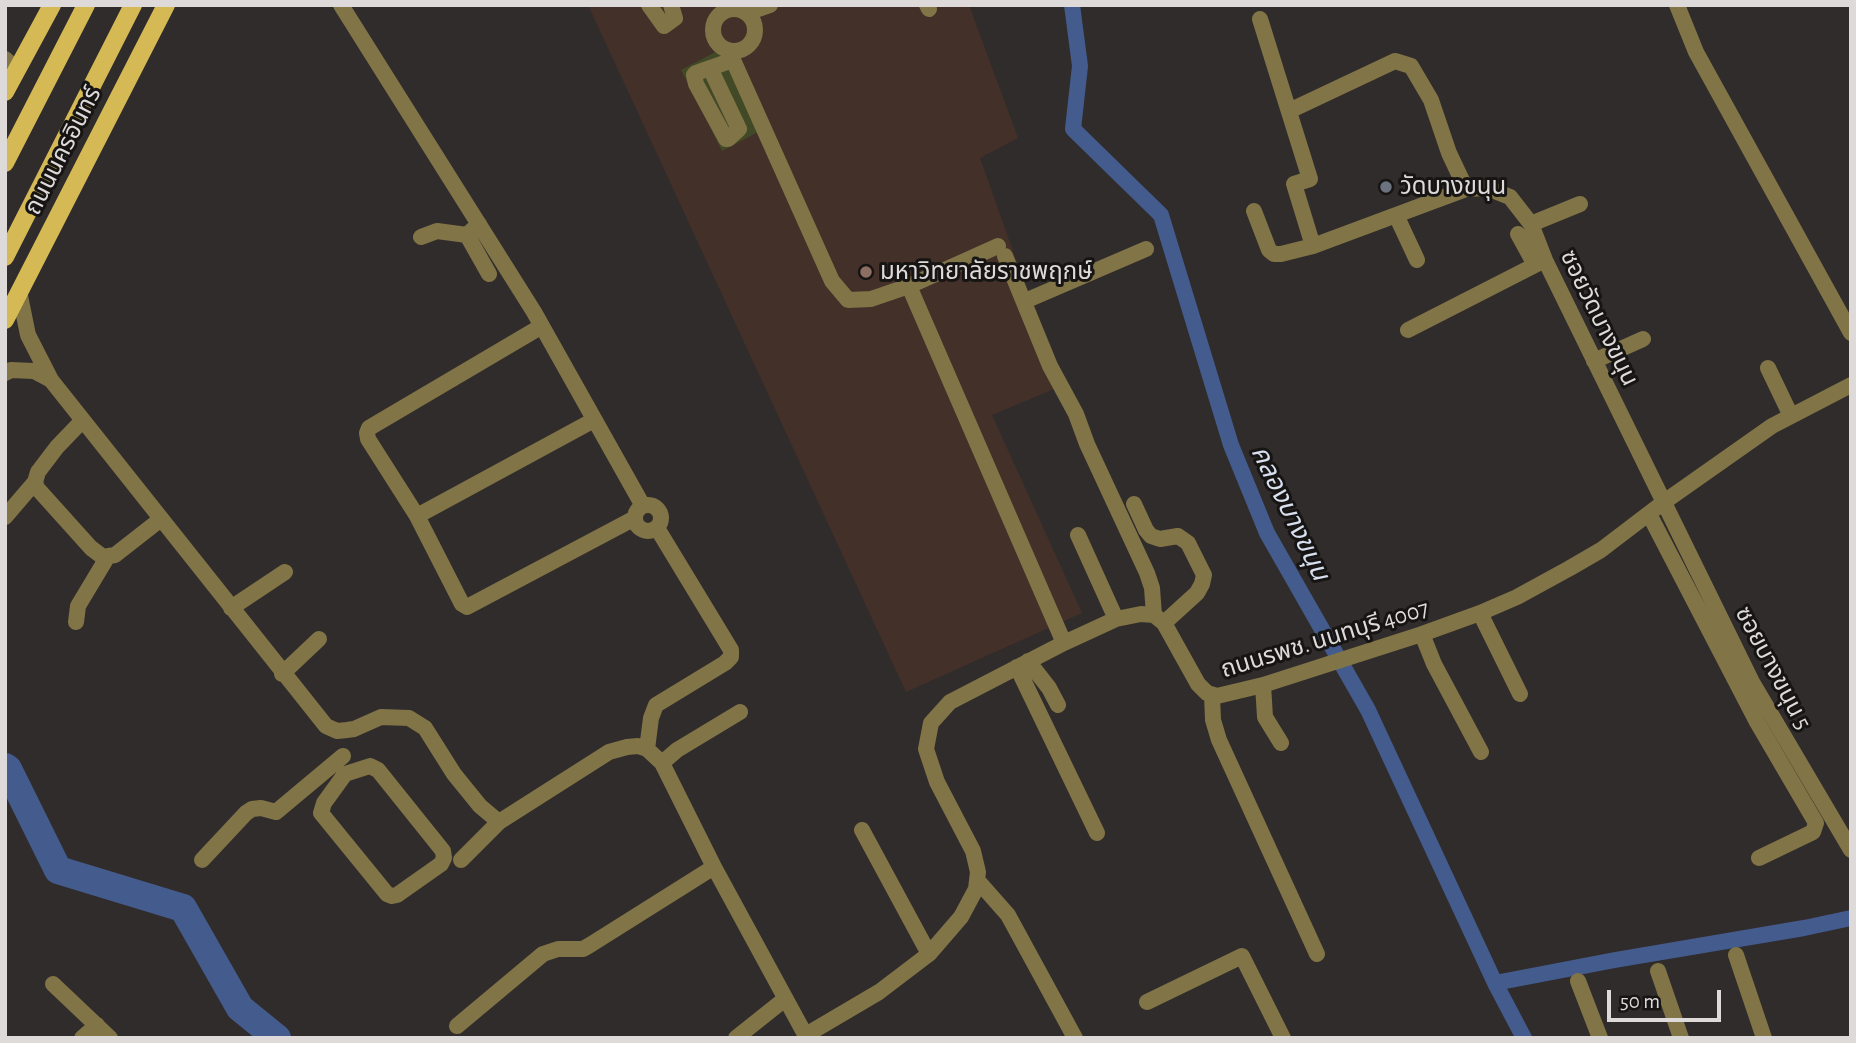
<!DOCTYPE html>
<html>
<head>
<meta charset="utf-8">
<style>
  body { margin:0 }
  #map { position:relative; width:1856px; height:1043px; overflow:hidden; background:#302c2b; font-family:"Alegreya Sans",sans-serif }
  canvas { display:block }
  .frame { position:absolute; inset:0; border:7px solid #dddad9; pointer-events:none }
  .scale { position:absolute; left:1607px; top:990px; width:114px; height:32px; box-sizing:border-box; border:4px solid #dddad9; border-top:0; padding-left:9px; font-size:21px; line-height:24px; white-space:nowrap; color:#dddad9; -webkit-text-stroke:5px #171514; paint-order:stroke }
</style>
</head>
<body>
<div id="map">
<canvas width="1856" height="1043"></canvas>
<div class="frame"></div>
<div class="scale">50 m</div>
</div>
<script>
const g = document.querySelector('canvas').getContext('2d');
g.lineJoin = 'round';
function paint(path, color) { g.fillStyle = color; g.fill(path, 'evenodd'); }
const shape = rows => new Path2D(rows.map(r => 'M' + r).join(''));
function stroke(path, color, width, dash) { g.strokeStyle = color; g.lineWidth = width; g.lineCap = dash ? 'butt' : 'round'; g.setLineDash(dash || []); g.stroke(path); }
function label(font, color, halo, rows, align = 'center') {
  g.font = font + ' "Alegreya Sans","Noto Sans Thai",sans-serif'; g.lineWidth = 6; g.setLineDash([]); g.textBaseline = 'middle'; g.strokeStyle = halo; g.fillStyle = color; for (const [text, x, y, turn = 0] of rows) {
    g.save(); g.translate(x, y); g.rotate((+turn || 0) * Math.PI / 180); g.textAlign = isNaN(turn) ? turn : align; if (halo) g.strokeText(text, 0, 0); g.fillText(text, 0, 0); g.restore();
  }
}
const education = shape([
  [588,5,969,5,1018,138,980,158,1061,386,992,415,1082,613,906,692]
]);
const green = shape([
  [721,49,762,130,722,151,681,70]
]);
const canal = shape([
  [1072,5,1080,66,1073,129,1161,215,1231,445,1267,533,1368,710,1495,983,1524,1038],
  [1495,983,1615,960,1804,928,1851,918]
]);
const river = shape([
  [5,767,8,769,58,870,183,908,240,1008,277,1038]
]);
const minor = shape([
  [341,5,534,312,643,506],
  [649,5,664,26,675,18,671,5],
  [927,5,929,9],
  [1677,5,1696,52,1851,333],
  '713 30a21 21 0 1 1 42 0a21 21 0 1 1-42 0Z',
  [747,13,770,5],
  [1260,19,1310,179,1294,184,1313,246],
  [729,51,832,281,848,300,871,299,909,286,998,246],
  [5,59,17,70],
  [710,68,739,129,728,139,726,139,696,84,694,75,696,73,710,68,733,60],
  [1289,111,1395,61,1411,66,1431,100,1449,153,1466,189],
  [1254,211,1269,250,1274,254,1281,254,1313,246,1466,189,1487,188,1510,197,1531,224,1545,260,1752,682,1851,850],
  [1396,215,1417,260],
  [1531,224,1580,204],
  [1518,234,1535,265],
  [467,235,489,274],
  [421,237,437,231,467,235,479,224],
  [1005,256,1050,366,1076,414,1087,444,1147,573,1152,588,1154,615],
  [909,286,1064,643],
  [19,291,28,335,51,380,326,726,337,731,347,730,354,729,381,717,409,718,425,728,454,774,480,806,499,822],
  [1025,301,1146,249],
  [542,326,369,428,367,433,368,439,417,516,462,604,467,607,635,518],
  [1408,330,1545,260],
  [1594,361,1643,339],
  [1768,368,1791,416],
  [5,373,11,370,34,371,51,380],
  [82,421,57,447,38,472,35,482,37,488,91,548,103,557,115,555,161,519],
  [1134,504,1146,530,1151,536,1160,539,1178,536,1188,543,1204,575,1202,584,1197,593,1164,623],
  '635 518a13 13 0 1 1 26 0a13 13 0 1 1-26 0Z',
  [1649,514,1757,722,1816,823,1813,832,1759,858],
  [417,516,594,420],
  [5,517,35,482],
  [1078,535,1116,619],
  [231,608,285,572],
  [1480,613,1520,694],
  [76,622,78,606,108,556],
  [1422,634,1434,664,1481,752],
  [1028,661,1049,688,1058,705],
  [1017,667,1097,833],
  [282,674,319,639],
  [1263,685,1265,717,1281,743],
  [1212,695,1213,720,1219,740,1317,954],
  [647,749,651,718,656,705,725,663,731,657,731,650,657,528],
  [662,763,677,750,740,712],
  [370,766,378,770,443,851,444,858,441,864,397,895,392,896,387,894,321,813,324,803,345,774,370,766],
  [862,830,929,954],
  [202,860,246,813,252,809,261,808,276,812,343,756],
  [461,860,499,822,609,752,627,747,638,746,647,749,662,763,714,867,807,1038],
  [978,881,1008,915,1075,1038],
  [1736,955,1764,1038],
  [1658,971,1681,1038],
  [1578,981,1600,1038],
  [53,984,110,1038],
  [1147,1002,1242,956,1283,1038],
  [457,1026,543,954,558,949,583,949,590,945,714,867],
  [806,1035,879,992,929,954,961,917,976,889,978,872,973,851,937,782,926,749,931,723,950,702,1064,643,1116,619,1141,614,1154,615,1164,623,1198,684,1207,693,1217,696,1263,685,1422,634,1480,613,1517,597,1570,568,1601,550,1664,502,1772,426,1851,385],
  [82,1038,97,1025],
  [736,1038,785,999]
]);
const major = shape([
  [5,92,52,5],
  [5,163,86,5],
  [5,257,133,5],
  [5,320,166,5]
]);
const markers = [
  [1386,187,7,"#6b7280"],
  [866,272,7,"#8d6e63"]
];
const streetNames = [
  ["ถนนนครอินทร์",63,151,-63],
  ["ซอยวัดบางขนุน",1599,318,64],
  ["ถนนรพช. นนทบุรี 4007",1325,639,-17],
  ["ซอยบางขนุน 5",1773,668,62]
];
const poiNames = [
  ["วัดบางขนุน",1400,187],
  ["มหาวิทยาลัยราชพฤกษ์",880,272]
];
const waterNames = [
  ["คลองบางขนุน",1290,513,64]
];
paint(education, '#433029');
paint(green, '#414926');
stroke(canal, '#445b8e', 16);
stroke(river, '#445b8e', 28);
stroke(minor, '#817446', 16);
stroke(major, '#d5b954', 18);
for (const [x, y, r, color] of markers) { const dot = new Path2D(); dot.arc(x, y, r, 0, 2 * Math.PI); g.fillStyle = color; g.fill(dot); stroke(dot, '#171514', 2.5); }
label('24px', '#dddad9', '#171514', streetNames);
label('24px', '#dddad9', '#171514', poiNames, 'left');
label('italic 26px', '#d8e0f0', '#171514', waterNames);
</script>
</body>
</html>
